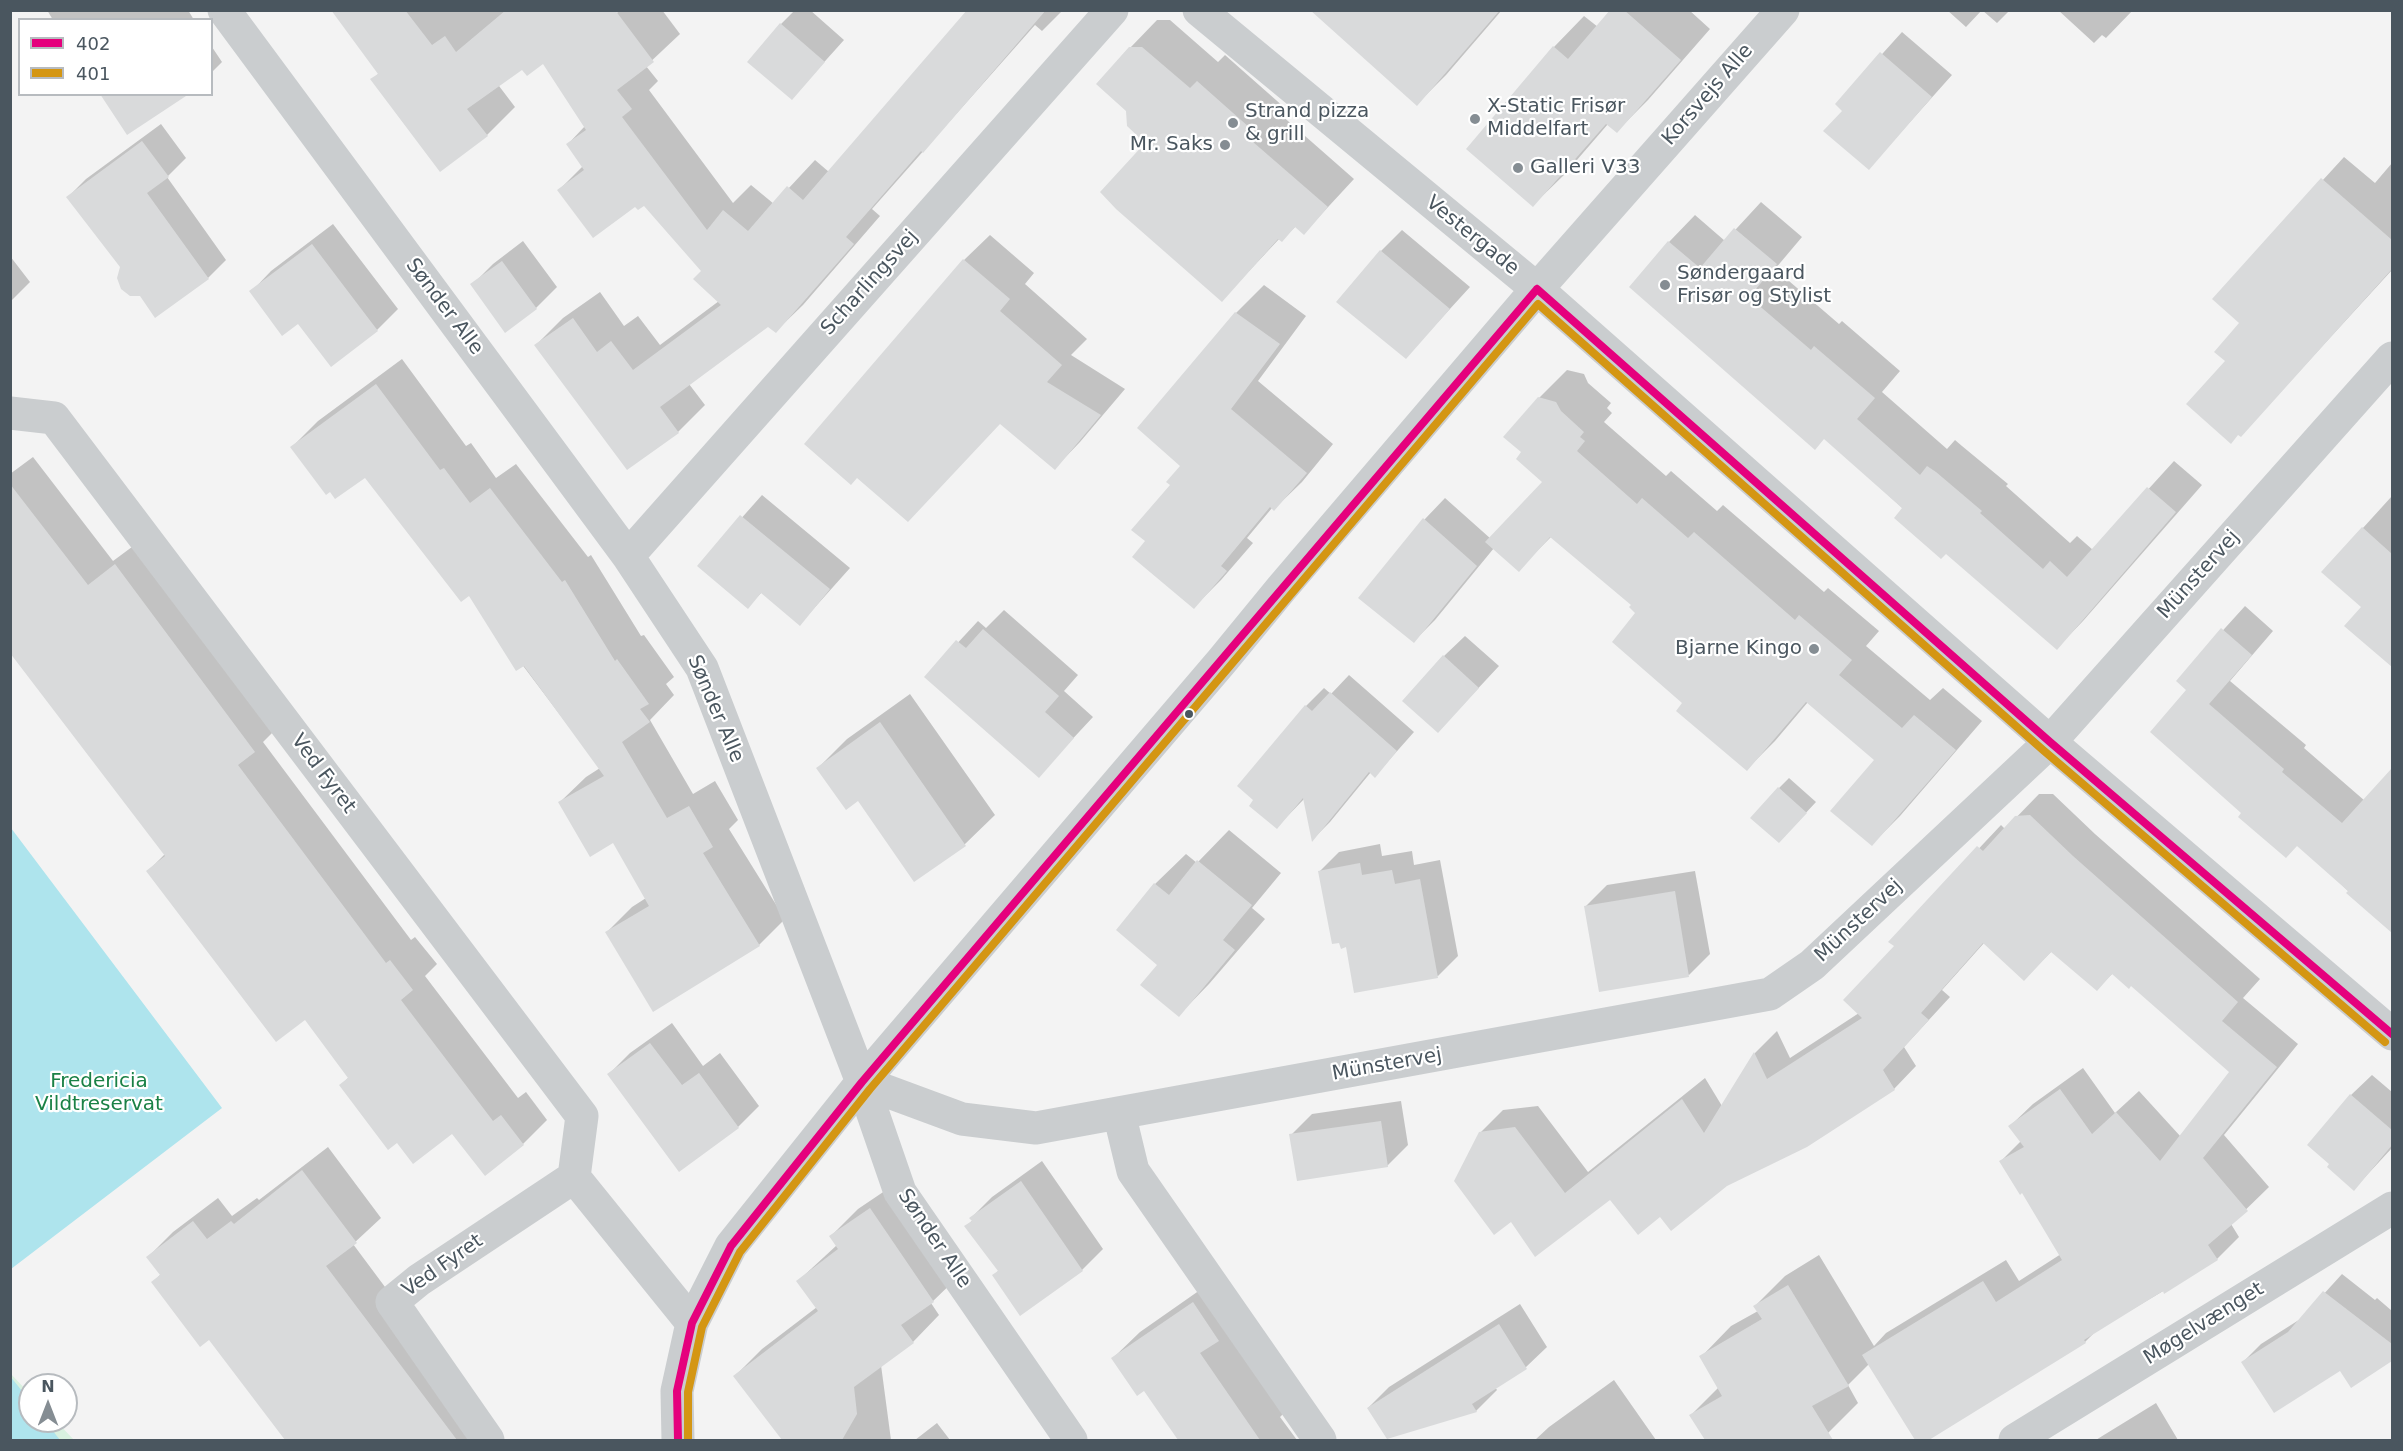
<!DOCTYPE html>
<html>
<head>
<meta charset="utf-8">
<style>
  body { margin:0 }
  #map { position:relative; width:2403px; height:1451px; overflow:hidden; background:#f3f3f3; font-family:"DejaVu Sans",sans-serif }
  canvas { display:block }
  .frame { position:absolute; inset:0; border:12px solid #4a565f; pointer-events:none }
  .legend { position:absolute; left:18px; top:18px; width:195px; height:78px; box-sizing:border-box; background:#fff; border:2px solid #b7bbbf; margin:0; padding:8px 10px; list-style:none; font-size:18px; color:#4a565f }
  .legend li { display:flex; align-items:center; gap:12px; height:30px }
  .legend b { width:30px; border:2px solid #b7bbbf }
  .north { position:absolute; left:18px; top:1373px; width:60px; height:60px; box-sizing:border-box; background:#fff; border:2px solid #b7bbbf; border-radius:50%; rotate:0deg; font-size:16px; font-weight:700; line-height:24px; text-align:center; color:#4a565f }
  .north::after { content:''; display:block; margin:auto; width:21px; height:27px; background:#858d93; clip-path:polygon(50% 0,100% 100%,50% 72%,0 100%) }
</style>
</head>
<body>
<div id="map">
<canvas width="2403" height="1451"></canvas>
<div class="frame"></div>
<ul class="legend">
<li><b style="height:8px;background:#e5007d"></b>402</li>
<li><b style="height:8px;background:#d49613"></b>401</li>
</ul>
<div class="north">N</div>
</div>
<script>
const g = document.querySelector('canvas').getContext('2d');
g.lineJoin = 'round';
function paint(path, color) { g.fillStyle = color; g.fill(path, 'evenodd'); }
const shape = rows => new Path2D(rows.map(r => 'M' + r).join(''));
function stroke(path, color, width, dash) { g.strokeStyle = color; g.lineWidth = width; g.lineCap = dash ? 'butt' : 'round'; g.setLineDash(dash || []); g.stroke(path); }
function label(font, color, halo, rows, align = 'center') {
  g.font = font + ' "DejaVu Sans",sans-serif'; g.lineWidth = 4.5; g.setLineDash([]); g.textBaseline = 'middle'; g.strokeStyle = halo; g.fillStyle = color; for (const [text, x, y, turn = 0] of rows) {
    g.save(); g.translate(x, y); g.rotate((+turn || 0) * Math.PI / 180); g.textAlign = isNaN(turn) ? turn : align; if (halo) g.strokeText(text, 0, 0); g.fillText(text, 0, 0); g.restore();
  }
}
const green = shape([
  [10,1373,30,1394,30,1421,56,1421,74,1440,11,1440]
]);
const water = shape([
  [11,828,222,1108,11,1269],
  [10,1376,30,1401,30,1421,45,1421,60,1440,11,1440]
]);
const shadow = shape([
  [47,10,188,10,194,20,53,20],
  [333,10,538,10,496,82,515,107,487,135,440,170,372,80,379,73],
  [620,10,662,10,680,34,646,66,658,81,649,90,733,203,751,185,774,204,815,160,829,172,969,10,1063,10,1042,31,1035,25,872,209,880,216,803,305,776,331,768,325,689,384,705,405,678,432,536,345,563,318,600,292,624,326,638,316,660,345,719,301,703,271,644,204,635,205,559,190,583,166,568,144,585,126,580,49],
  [795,10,810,10,844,40,792,98,781,24],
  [1313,10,1502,10,1446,75,1417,104],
  [1612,10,1689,10,1710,29,1648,100,1617,131,1608,124,1564,175,1533,205,1554,47,1584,16,1598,27],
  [1947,10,1982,10,1966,27],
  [1982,10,2010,10,1997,23],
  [2058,10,2133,10,2106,38,2102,35,2094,43],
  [1157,20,1170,20,1218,62,1225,55,1285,108,1280,114,1354,179,1304,233,1296,226,1282,240,1280,238,1222,300,1147,143,1130,48],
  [1902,32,1952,75,1869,168,1844,110,1837,104],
  [212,47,222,62,212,72],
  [161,124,186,158,167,177,226,260,208,278,68,197,86,179],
  [2344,157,2375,183,2392,163,2392,270,2241,435,2227,361,2241,323,2214,299],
  [1761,202,1802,237,1775,269,1839,324,1842,321,1900,371,1882,392,1947,449,1955,440,1962,446,2008,484,2006,486,2070,543,2077,536,2093,550,2174,461,2202,485,2083,621,2057,648,1825,438,1631,287,1669,242,1695,215,1725,241],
  [333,224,398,309,377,330,251,292,271,271],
  [1402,230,1470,287,1406,357,1338,302,1381,251],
  [990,235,1034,273,1025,284,1087,339,1071,355,1125,389,1080,442,1055,468,1001,423,857,476,964,260],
  [523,241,557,287,536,308,472,285,493,264],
  [10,256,30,282,10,302],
  [1264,285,1306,316,1258,381,1333,444,1302,482,1274,509,1272,508,1247,538,1253,543,1221,580,1194,607,1147,541,1182,466,1139,428,1236,313],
  [402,359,466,446,471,443,496,478,516,464,588,557,591,555,641,636,644,635,674,677,666,684,674,695,650,720,693,794,715,781,738,820,729,829,785,919,759,945,653,1010,607,932,632,907,646,898,614,841,560,802,586,777,600,768,469,594,365,476,292,447,318,421],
  [1567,370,1584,374,1588,383,1611,403,1607,408,1612,413,1604,422,1666,476,1671,471,1717,511,1723,505,1824,592,1828,588,1879,631,1866,646,1930,700,1943,688,1982,721,1900,816,1872,844,1876,760,1808,702,1775,741,1747,769,1684,703,1633,605,1552,536,1518,570,1494,548,1435,620,1414,641,1360,598,1425,519,1445,498,1491,539,1544,481,1523,451,1539,398],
  [33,457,113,561,140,541,278,727,263,742,411,940,415,937,437,964,425,976,518,1098,526,1092,547,1120,523,1144,452,1132,398,1141,341,1085,349,1077,305,1018,148,871,165,854,10,610,10,474],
  [762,495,850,568,800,624,762,592,748,607,699,566],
  [2392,496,2392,665,2346,626,2363,607,2323,572],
  [2245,606,2273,631,2230,681,2306,745,2304,748,2365,801,2382,784,2392,793,2392,932,2298,844,2243,813,2189,690,2178,680],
  [1004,610,1078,675,1064,691,1093,717,1039,775,926,677,978,621,986,628],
  [1465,636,1499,666,1458,710,1444,656],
  [1349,675,1414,732,1375,776,1371,772,1330,822,1313,839,1305,798,1277,827,1306,706,1324,688,1331,694],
  [910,694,995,815,965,844,914,880,858,799,818,768,847,739],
  [1789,778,1816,802,1789,831,1779,788],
  [2039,794,2053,794,2095,834,2260,979,2243,998,2298,1044,2224,1135,2269,1187,2231,1224,2239,1237,2217,1259,2096,1331,2085,1342,1926,1440,1869,1364,1848,1385,1858,1403,1828,1433,1815,1440,1706,1440,1691,1415,1719,1387,1701,1357,1731,1326,1758,1311,1755,1306,1785,1276,1819,1255,1874,1346,1886,1333,2006,1260,2019,1281,2061,1254,2023,1191,2001,1161,2021,1141,2010,1126,2033,1104,2083,1068,2115,1113,2139,1091,2181,1137,2231,1072,2132,984,2113,973,2097,989,2052,951,2024,979,1984,943,1942,990,1950,997,1904,1047,1916,1066,1894,1089,1660,1214,1610,1198,1535,1255,1480,1133,1503,1110,1538,1106,1588,1172,1705,1078,1722,1106,1755,1053,1777,1031,1790,1058,1859,1013,1896,946,1891,942,2001,825,2005,829],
  [1229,830,1281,873,1252,908,1265,919,1209,984,1179,1015,1159,965,1155,884,1186,854,1197,863],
  [1380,844,1382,856,1412,851,1414,865,1440,860,1458,956,1438,976,1347,945,1319,872,1339,852],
  [1695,871,1710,954,1689,975,1586,906,1607,885],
  [672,1023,703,1066,720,1053,759,1106,738,1127,609,1074,630,1053],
  [2372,1075,2392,1092,2392,1148,2354,1189,2351,1095],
  [1401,1101,1408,1145,1387,1166,1291,1135,1312,1114],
  [328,1147,381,1218,353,1244,499,1440,287,1440,210,1338,153,1282,161,1274,148,1257,173,1232,218,1198,232,1216,257,1198,259,1200],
  [1042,1161,1103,1249,1082,1270,994,1275,999,1270,966,1226,973,1220,971,1218,992,1197],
  [898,1182,960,1275,931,1303,939,1315,913,1342,881,1365,891,1440,784,1440,735,1376,762,1349,817,1307,798,1281,837,1245,831,1236,858,1209],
  [2342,1274,2375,1300,2377,1298,2392,1311,2392,1359,2351,1386,2340,1369,2243,1362,2261,1344,2302,1318],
  [1220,1276,1285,1412,1280,1417,1297,1440,1180,1440,1145,1389,1113,1358,1140,1332],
  [1520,1304,1547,1347,1526,1367,1495,1387,1497,1390,1476,1411,1387,1438,1368,1408,1389,1387],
  [1614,1380,1656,1440,1535,1440,1549,1427],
  [2156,1403,2178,1440,2096,1440,2099,1438],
  [937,1423,950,1440,915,1440]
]);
const building = shape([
  [331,10,405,10,432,45,445,36,456,52,506,10,615,10,654,62,617,90,632,109,622,117,707,230,723,210,748,231,787,186,803,200,967,10,1046,10,923,153,921,151,846,237,854,244,776,333,768,327,660,407,679,433,627,470,534,345,573,318,597,352,611,341,633,370,721,305,693,279,701,271,644,206,638,210,635,207,593,238,557,190,584,170,566,144,586,130,543,64,527,76,522,70,467,109,488,136,440,172,370,79,378,74],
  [1310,10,1500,10,1417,106],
  [1610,10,1624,10,1681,60,1617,133,1606,124,1533,207,1466,149,1553,46,1568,59],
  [780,23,825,62,792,100,747,62],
  [1129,47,1142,47,1190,88,1197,81,1259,136,1253,142,1328,207,1304,235,1295,227,1282,242,1278,239,1222,302,1116,209,1100,192,1145,143,1127,126,1126,111,1096,84],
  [1880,52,1932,97,1869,170,1823,131,1842,111,1835,104],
  [100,94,189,94,127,135],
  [142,141,169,177,147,193,209,279,155,318,140,296,130,296,121,289,117,278,120,267,66,197],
  [2321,178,2392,240,2392,269,2241,437,2238,435,2231,444,2186,404,2225,361,2214,352,2239,323,2212,299],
  [1734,228,1777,264,1749,297,1811,350,1814,346,1875,398,1857,419,1920,475,1927,466,1936,472,1982,511,1980,513,2043,569,2050,561,2067,577,2147,487,2176,512,2057,650,1946,554,1941,559,1894,518,1902,508,1824,439,1815,450,1629,287,1668,241,1700,268],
  [312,244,378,331,331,367,298,324,282,336,249,291],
  [1380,250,1450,309,1406,359,1336,302],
  [963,259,1010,299,1000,311,1062,365,1047,382,1101,415,1055,470,1000,424,908,522,857,478,851,485,804,444],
  [502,261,537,309,505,333,470,284],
  [1235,312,1280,344,1231,409,1307,473,1274,511,1270,507,1221,566,1227,571,1194,609,1132,557,1145,541,1131,530,1170,485,1166,482,1180,466,1137,428],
  [376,384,440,470,444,468,470,503,490,488,562,582,565,580,615,661,617,659,649,704,640,709,650,722,622,742,667,818,689,806,713,847,703,853,760,946,653,1012,605,932,649,906,613,843,590,857,558,802,604,776,524,666,516,671,469,596,461,602,365,478,335,499,330,492,326,495,290,447],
  [1538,397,1556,402,1561,411,1584,432,1580,437,1585,441,1577,451,1637,504,1642,498,1688,538,1694,532,1795,620,1799,615,1852,660,1839,675,1902,728,1914,715,1956,750,1872,846,1830,811,1874,760,1806,702,1747,771,1676,711,1682,703,1612,642,1635,613,1629,607,1631,605,1550,537,1519,572,1485,542,1542,482,1516,459,1521,452,1503,437],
  [10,484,88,585,115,564,255,752,238,765,386,963,390,960,413,990,401,1000,493,1121,501,1115,524,1145,485,1176,452,1134,413,1164,397,1143,388,1150,339,1085,348,1078,305,1020,276,1042,146,871,165,856,10,653],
  [740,515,830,589,800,626,761,593,748,609,697,566],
  [1423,518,1477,566,1414,643,1358,598],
  [2362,527,2392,554,2392,667,2344,626,2361,607,2321,572],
  [2221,628,2252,655,2209,704,2284,769,2282,772,2342,823,2392,768,2392,933,2346,893,2348,891,2297,846,2286,858,2238,817,2241,813,2150,732,2186,690,2176,681],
  [983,629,1059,696,1045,712,1074,738,1039,778,924,677,956,640,966,648],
  [1443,655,1479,688,1438,733,1402,701],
  [1330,692,1397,751,1375,778,1369,772,1312,842,1303,798,1277,829,1249,806,1253,800,1237,786,1305,705,1312,711],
  [880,722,966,846,914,882,858,801,846,810,816,768],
  [1778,787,1807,813,1779,843,1750,818],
  [2030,815,2073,856,2238,1002,2222,1021,2277,1067,2203,1158,2248,1211,2208,1245,2218,1260,2164,1294,2163,1291,2084,1340,2086,1343,1929,1440,1915,1440,1862,1355,1983,1281,1996,1302,2062,1260,2022,1193,2020,1195,1999,1161,2024,1147,2008,1126,2060,1089,2092,1134,2116,1112,2160,1161,2229,1072,2131,986,2129,989,2112,974,2097,991,2051,952,2024,981,1983,943,1921,1013,1929,1020,1883,1070,1895,1090,1807,1147,1727,1186,1671,1231,1660,1217,1638,1235,1610,1200,1535,1257,1511,1222,1494,1235,1454,1181,1479,1132,1515,1127,1565,1193,1682,1099,1704,1133,1754,1052,1767,1079,1862,1018,1843,1000,1894,946,1888,942,1977,846,1983,851,2015,816],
  [1197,860,1252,905,1223,940,1235,950,1179,1017,1140,985,1157,965,1116,930,1154,883,1169,895],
  [1360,863,1362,875,1392,870,1395,884,1420,879,1438,978,1354,993,1346,947,1341,949,1339,943,1332,944,1318,871],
  [1675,891,1689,977,1599,992,1584,906],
  [650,1043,682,1085,699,1073,739,1128,679,1172,607,1074],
  [2350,1094,2392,1130,2392,1145,2354,1191,2327,1167,2329,1164,2307,1145],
  [1381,1121,1388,1167,1297,1181,1289,1134],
  [302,1170,357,1243,326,1266,457,1440,285,1440,209,1340,200,1347,151,1282,160,1275,146,1257,193,1221,207,1239,231,1221,234,1224],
  [1021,1181,1083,1271,1020,1316,992,1275,998,1271,964,1226,972,1221,969,1218],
  [870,1208,934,1302,901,1325,914,1343,854,1387,857,1414,842,1440,782,1440,733,1376,818,1311,796,1281,838,1249,829,1236],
  [1788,1285,1849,1386,1812,1406,1833,1440,1705,1440,1689,1415,1722,1396,1699,1356,1762,1319,1753,1306],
  [2323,1291,2392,1344,2392,1361,2351,1388,2340,1371,2274,1413,2241,1362,2288,1332],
  [1193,1302,1219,1341,1200,1353,1260,1440,1178,1440,1144,1391,1137,1396,1111,1358],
  [1499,1324,1527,1369,1472,1404,1477,1412,1387,1439,1367,1408]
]);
const minor = shape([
  [224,10,628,556,702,668,862,1082,900,1192,1071,1440],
  [1199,10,1537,289,2050,742,2392,1034],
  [10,413,54,418,582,1116,574,1177,419,1280,392,1302,488,1440],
  [628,556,1112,10],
  [862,1082,962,1119,1036,1128,1770,994,1812,965,2050,742,2392,358],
  [1119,1113,1133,1171,1320,1440],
  [574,1177,692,1323],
  [678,1440,677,1391,692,1323,731,1246,862,1082,1222,661,1281,589,1537,289,1783,10],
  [2015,1440,2392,1208]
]);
const bus1 = shape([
  [1537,289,2050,742,2392,1034],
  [678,1440,677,1391,692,1323,731,1246,862,1082,1537,289]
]);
const bus2 = shape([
  [688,1440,688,1392,702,1327,740,1252,870,1089,1538,304,2043,750,2385,1042]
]);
const markers = [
  [1475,119,6,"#858d93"],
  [1233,123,6,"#858d93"],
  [1225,145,6,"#858d93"],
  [1518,168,6,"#858d93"],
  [1665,285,6,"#858d93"],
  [1814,649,6,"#858d93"],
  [1189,714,5,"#4a565f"]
];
const streetNames = [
  ["Korsvejs Alle",1708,95,-49],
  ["Vestergade",1472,236,39],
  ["Scharlingsvej",870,283,-48],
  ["Sønder Alle",444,307,53],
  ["Münstervej",2199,575,-48],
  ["Sønder Alle",715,709,67],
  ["Ved Fyret",323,774,53],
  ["Münstervej",1859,921,-43],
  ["Münstervej",1387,1065,-10],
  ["Sønder Alle",934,1239,56],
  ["Ved Fyret",443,1266,-35],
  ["Møgelvænget",2204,1324,-32]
];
const poiNames = [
  ["X-Static Frisør",1487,107],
  ["Middelfart",1487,130],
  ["Strand pizza",1245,112],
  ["& grill",1245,135],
  ["Mr. Saks",1213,145,"right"],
  ["Galleri V33",1530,168],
  ["Søndergaard",1677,274],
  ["Frisør og Stylist",1677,297],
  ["Bjarne Kingo",1802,649,"right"]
];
const parkNames = [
  ["Fredericia",99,1082],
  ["Vildtreservat",99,1105]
];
paint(green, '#d9f1e0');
paint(water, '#aee4ed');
paint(shadow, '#0003');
paint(building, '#d9dadb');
stroke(minor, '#cacdcf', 33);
stroke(bus1, '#e5007d', 8);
stroke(bus2, '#d49613', 8);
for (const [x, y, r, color] of markers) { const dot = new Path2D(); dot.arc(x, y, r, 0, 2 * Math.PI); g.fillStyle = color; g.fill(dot); stroke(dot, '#fff', 2); }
label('20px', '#4a565f', '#fff', streetNames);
label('20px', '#4a565f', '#fff', poiNames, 'left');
label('20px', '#1a8146', '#fff', parkNames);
</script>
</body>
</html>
